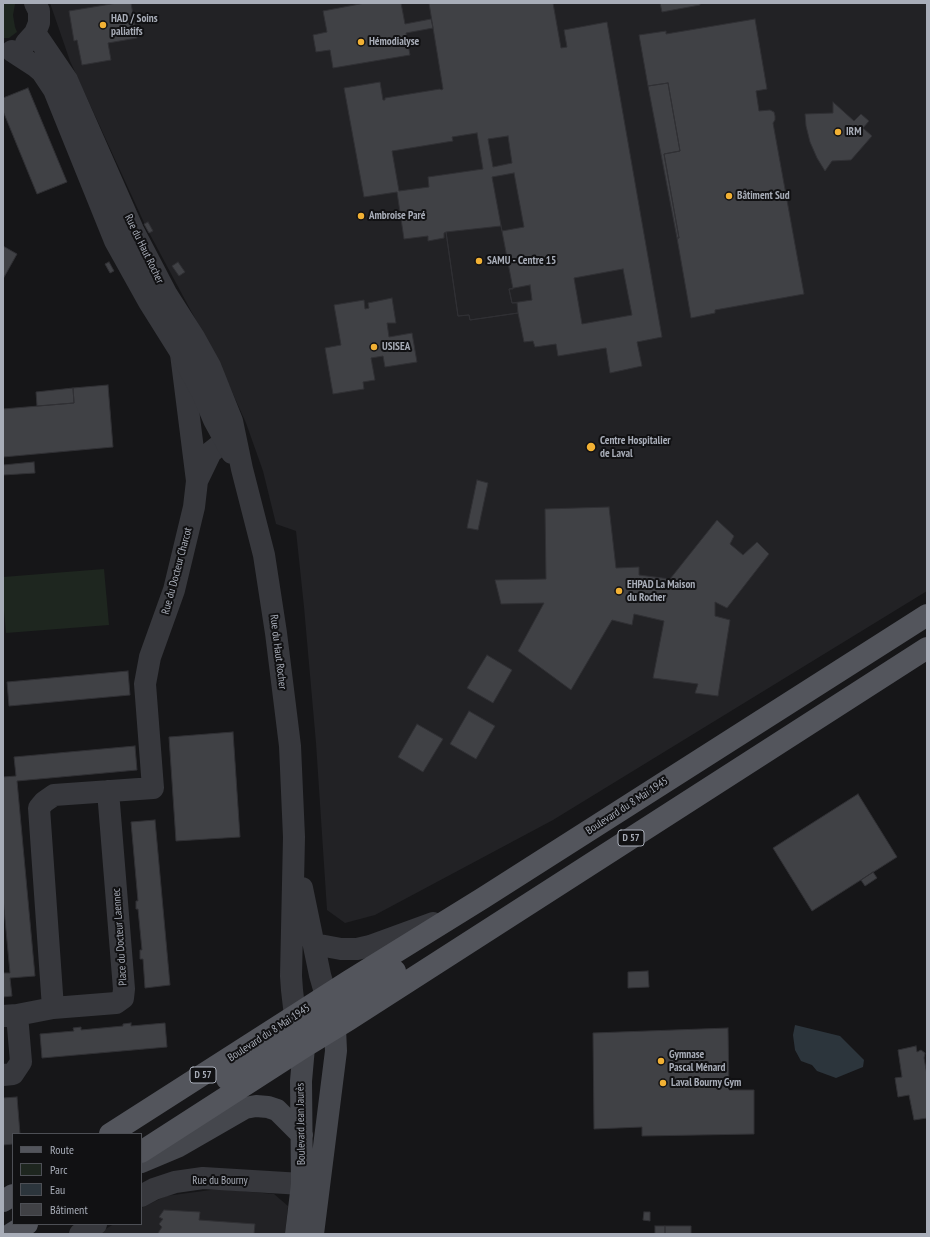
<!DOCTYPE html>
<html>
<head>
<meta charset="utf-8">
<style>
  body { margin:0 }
  #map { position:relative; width:930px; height:1237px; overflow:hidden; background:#161618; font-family:"PT Sans Narrow",sans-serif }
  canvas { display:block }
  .frame { position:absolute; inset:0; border:4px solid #a8adb8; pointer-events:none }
  .legend { position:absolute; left:12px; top:1133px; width:130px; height:92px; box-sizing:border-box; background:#111113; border:1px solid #4d4f55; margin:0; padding:5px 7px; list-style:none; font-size:12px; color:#a8adb8 }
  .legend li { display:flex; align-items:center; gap:8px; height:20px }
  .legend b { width:20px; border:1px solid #4d4f55 }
</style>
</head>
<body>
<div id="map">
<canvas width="930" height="1237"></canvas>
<div class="frame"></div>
<ul class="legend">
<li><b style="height:5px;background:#53555c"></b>Route</li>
<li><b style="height:11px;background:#1e261f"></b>Parc</li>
<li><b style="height:11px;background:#2c353c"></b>Eau</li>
<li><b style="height:11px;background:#404145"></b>Bâtiment</li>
</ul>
</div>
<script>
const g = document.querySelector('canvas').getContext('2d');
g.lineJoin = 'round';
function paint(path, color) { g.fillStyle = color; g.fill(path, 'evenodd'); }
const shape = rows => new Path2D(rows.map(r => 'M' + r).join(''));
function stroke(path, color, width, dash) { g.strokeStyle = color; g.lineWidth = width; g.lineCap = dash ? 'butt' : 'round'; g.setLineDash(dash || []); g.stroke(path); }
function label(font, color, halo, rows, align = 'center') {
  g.font = font + ' "PT Sans Narrow",sans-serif'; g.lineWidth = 4; g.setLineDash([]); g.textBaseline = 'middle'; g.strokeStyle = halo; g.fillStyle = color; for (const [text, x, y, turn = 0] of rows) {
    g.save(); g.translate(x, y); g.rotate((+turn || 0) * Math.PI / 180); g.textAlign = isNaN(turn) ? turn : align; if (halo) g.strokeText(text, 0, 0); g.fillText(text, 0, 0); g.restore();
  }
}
const built = shape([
  [50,3,927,3,927,591,553,820,375,915,345,923,327,910,316,743,304,607,296,531,276,524,263,471,246,423,220,365,146,227,70,61],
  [218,1189,274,1194,288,1206,285,1234,97,1234,114,1224,141,1224,141,1208,166,1196]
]);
const green = shape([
  [3,3,15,4,13,15,15,27,17,32,9,38,3,38],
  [104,569,109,625,6,633,3,599,3,577]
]);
const water = shape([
  [795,1025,840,1036,864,1060,863,1067,836,1078,817,1071,812,1065,801,1061,795,1050,793,1035]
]);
const building = shape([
  [117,3,131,3,137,38,108,43,111,60,82,65,77,40,74,41,69,11,117,3],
  [365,3,401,3,405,24,431,19,433,28,406,33,410,55,333,68,330,50,316,52,313,35,327,32,323,11,365,3],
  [429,3,553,3,561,48,567,47,564,30,607,22,662,337,637,342,642,366,610,373,606,348,558,356,556,344,535,347,533,341,524,342,518,313,470,320,469,315,458,316,446,232,444,233,444,238,428,241,428,236,404,239,397,192,364,197,344,88,380,82,383,100,385,100,385,98,440,89,441,90,443,89,429,3],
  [477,133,483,169,428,177,429,187,399,191,392,151,453,141,452,137,477,133],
  [508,136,512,163,493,167,488,139,508,136],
  [514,173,524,227,502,231,492,177,514,173],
  [623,269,632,315,582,324,574,278,623,269],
  [530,285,532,300,512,303,509,289,530,285],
  [660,3,700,3,700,5,662,12,660,3],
  [755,19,767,89,756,91,759,111,770,110,774,112,775,116,775,120,773,123,804,294,715,310,715,313,691,318,677,238,679,238,664,154,680,151,668,83,648,86,639,35,666,31,666,34,755,19],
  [668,83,680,151,664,154,679,238,677,238,648,86,668,83],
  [28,88,67,182,37,194,3,111,3,98,28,88],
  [833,102,854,121,861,114,869,121,863,128,872,136,851,160,832,161,825,171,817,158,810,142,806,126,805,114,833,113,833,102],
  [148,222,153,231,149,233,144,224,148,222],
  [501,226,513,289,509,289,512,303,517,303,518,313,470,320,469,315,458,316,446,232,501,226],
  [3,246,17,254,3,279,3,246],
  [109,262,114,271,110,273,105,264,109,262],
  [178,262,185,272,179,276,172,266,178,262],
  [392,298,396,323,387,323,389,337,412,333,417,362,385,367,383,356,371,358,375,380,363,382,364,389,333,394,325,348,341,345,334,305,364,300,365,309,369,308,368,303,392,298],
  [108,385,113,447,3,457,3,409,74,403,73,388,108,385],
  [73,388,74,403,37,406,36,392,73,388],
  [34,462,35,473,3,475,3,465,34,462],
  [477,480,488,483,478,530,467,528,477,480],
  [609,507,616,568,639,567,639,575,670,579,717,520,734,536,730,544,743,555,757,542,769,554,727,608,715,602,715,616,730,620,718,696,695,693,698,684,653,678,664,621,634,614,632,625,612,620,571,690,518,651,544,603,501,604,495,580,546,579,545,509,609,507],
  [487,655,512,670,493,703,467,688,487,655],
  [128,671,130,695,9,706,7,682,128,671],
  [469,711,495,726,476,759,450,744,469,711],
  [417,724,443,739,423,772,398,757,417,724],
  [233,732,240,837,176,841,169,737,233,732],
  [135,746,137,770,17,781,35,976,10,978,12,996,3,997,3,973,10,973,3,898,3,777,16,776,14,757,135,746],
  [858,794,897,857,812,911,773,848,858,794],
  [155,820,170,985,145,988,143,959,140,959,140,950,142,950,138,909,136,909,136,901,138,901,131,822,155,820],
  [873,872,877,878,865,886,861,880,873,872],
  [648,971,649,987,628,988,628,972,648,971],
  [131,1023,131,1026,165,1023,167,1047,42,1058,40,1034,74,1031,73,1028,81,1027,81,1030,123,1026,123,1024,131,1023],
  [728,1028,729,1090,754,1090,754,1134,642,1136,642,1127,594,1129,593,1033,728,1028],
  [916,1046,917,1052,921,1050,925,1053,924,1058,927,1075,927,1118,914,1120,909,1095,898,1097,895,1078,902,1077,898,1050,916,1046],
  [17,1097,20,1134,13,1134,13,1144,3,1145,3,1098,17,1097],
  [164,1210,200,1212,199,1220,255,1224,254,1234,160,1234,158,1233,162,1227,159,1224,163,1219,159,1217,164,1210],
  [644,1212,650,1212,650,1221,643,1220,644,1212],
  [655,1226,665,1226,665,1234,655,1234,655,1226],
  [665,1226,691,1226,691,1234,665,1234,665,1226]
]);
const minor = shape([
  [197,481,211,452,225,441,231,422],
  [53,1008,39,808,44,802,54,795,153,788,145,684,150,657,174,590,194,507,197,481,181,354],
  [17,1015,53,1008,116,1003,123,998,124,989,108,791],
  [3,1075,13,1074,21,1062,17,1015,3,1016],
  [141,1196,154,1189,175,1182,203,1178,302,1184],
  [80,1234,96,1224]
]);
const tertiary = shape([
  [35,33,67,80,133,230,167,295,195,339,210,366,232,421,242,469,264,555,276,633,290,746,294,837,291,976,292,990,295,1016],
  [26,43,35,33,39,23,39,11,35,3],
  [12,51,35,66,42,72,54,90,115,241,149,302,181,353,203,394,214,420,232,453],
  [302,888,320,975,326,996],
  [314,944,341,949,357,949,370,946,433,923]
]);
const secondary = shape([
  [141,1162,179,1146,245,1108,256,1106,268,1107,277,1110,302,1135],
  [296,1234,302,1184,301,1081,304,1047],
  [313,1234,336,1051,335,1028]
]);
const primary = shape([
  [227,1079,299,1031,395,971],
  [110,1134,349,981,483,898,927,615],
  [141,1152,304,1047,348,1020,927,648],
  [3,1201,13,1195],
  [11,1234,27,1224]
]);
const markers = [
  [103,25,4,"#f2b134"],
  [361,42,4,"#f2b134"],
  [838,132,4,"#f2b134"],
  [729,196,4,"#f2b134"],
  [361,216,4,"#f2b134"],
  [479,261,4,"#f2b134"],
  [374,347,4,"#f2b134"],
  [591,447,5,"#f2b134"],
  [619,591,4,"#f2b134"],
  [661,1061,4,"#f2b134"],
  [663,1083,4,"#f2b134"]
];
const shields = [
  [631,838,26],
  [203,1075,26]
];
const shieldNames = [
  ["D 57",631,838],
  ["D 57",203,1075]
];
const poiNames = [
  ["HAD / Soins",111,19],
  ["paliatifs",111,32],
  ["Hémodialyse",369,42],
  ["IRM",846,132],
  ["Bâtiment Sud",737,196],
  ["Ambroise Paré",369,216],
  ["SAMU - Centre 15",487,261],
  ["USISEA",382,347],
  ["Centre Hospitalier",600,441],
  ["de Laval",600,454],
  ["EHPAD La Maison",627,585],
  ["du Rocher",627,598],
  ["Gymnase",669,1055],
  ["Pascal Ménard",669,1068],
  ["Laval Bourny Gym",671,1083]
];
const streetNames = [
  ["Rue du Haut Rocher",144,249,64],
  ["Rue du Docteur Charcot",177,571,-75],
  ["Rue du Haut Rocher",278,652,83],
  ["Boulevard du 8 Mai 1945",627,806,-33],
  ["Place du Docteur Laennec",120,937,-94],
  ["Boulevard du 8 Mai 1945",269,1033,-33],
  ["Boulevard Jean Jaurès",301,1124,-91],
  ["Rue du Bourny",220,1181]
];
paint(built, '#222225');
paint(green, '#1e261f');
paint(water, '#2c353c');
paint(building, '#404145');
stroke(building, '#303034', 1);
stroke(minor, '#37383d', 22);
stroke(tertiary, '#37383d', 22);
stroke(secondary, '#45474d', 22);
stroke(primary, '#53555c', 22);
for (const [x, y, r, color] of markers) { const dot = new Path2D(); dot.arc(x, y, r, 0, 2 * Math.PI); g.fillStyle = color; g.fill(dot); stroke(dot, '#111113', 1.5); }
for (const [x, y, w] of shields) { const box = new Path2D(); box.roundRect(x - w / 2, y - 8, w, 16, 3); g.fillStyle = '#111113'; g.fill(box); stroke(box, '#a8adb8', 1); }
label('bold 10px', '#a8adb8', null, shieldNames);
label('bold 11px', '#a8adb8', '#111113', poiNames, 'left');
label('11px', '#a8adb8', '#111113', streetNames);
</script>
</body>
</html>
